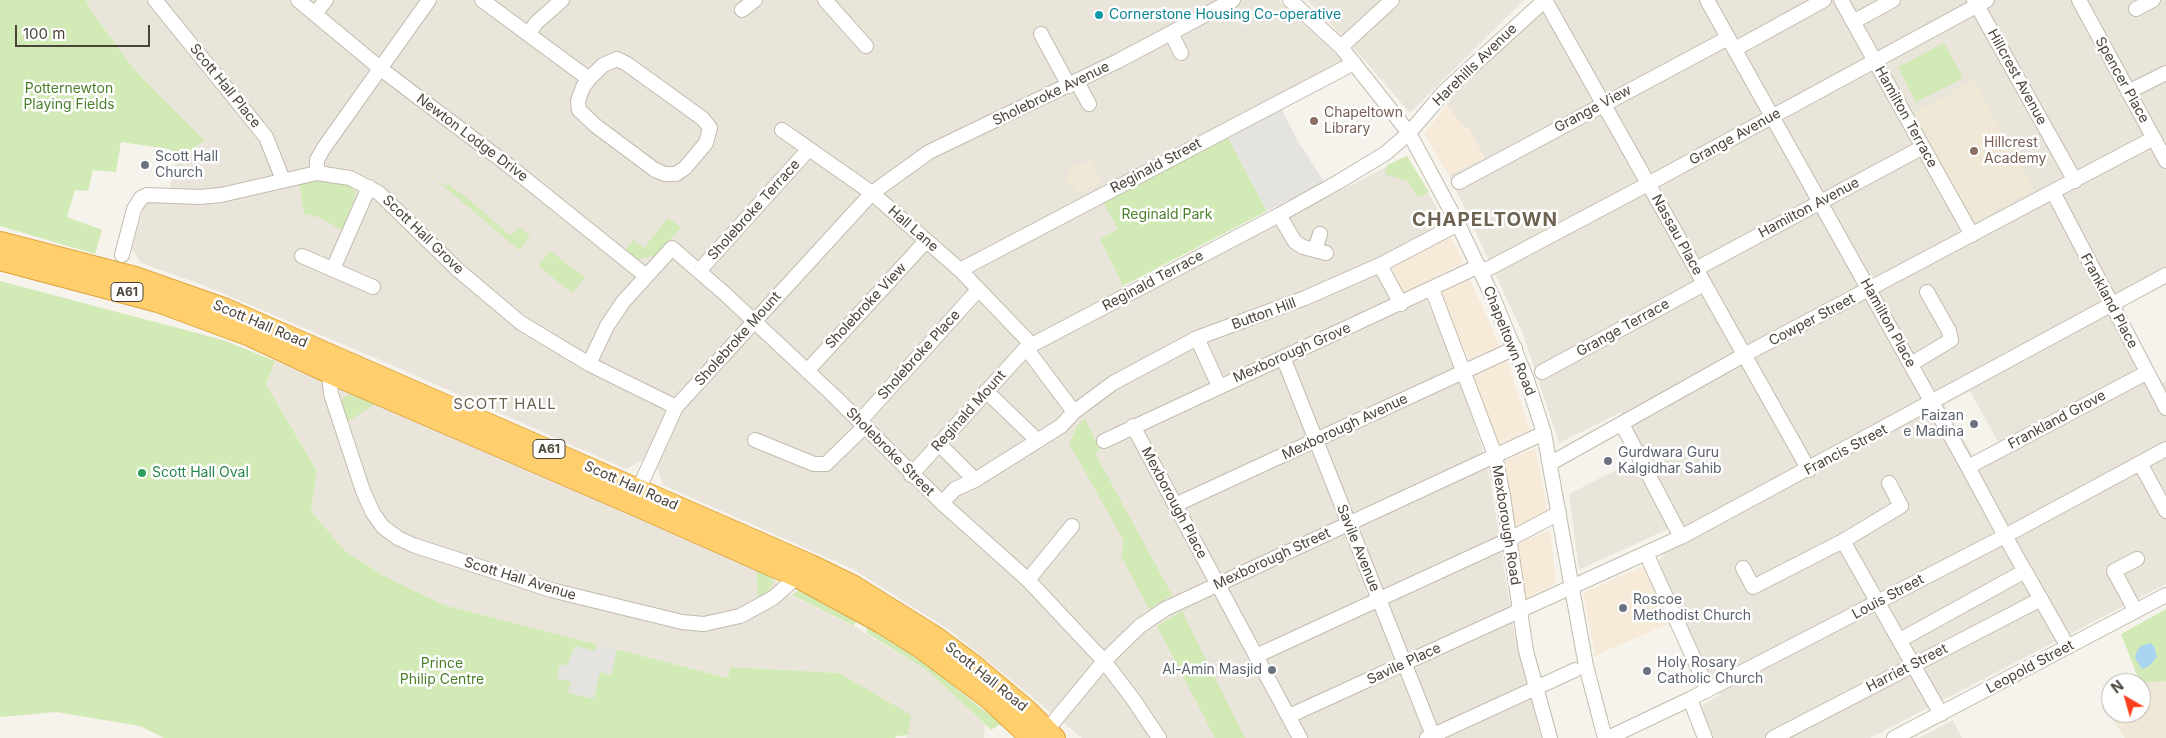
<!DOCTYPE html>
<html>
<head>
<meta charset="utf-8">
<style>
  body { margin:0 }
  #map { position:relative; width:2166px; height:738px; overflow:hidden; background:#f6f3ec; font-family:Inter,sans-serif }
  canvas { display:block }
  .north { position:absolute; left:2101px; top:673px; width:50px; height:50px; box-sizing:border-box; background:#fff; border:1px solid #b7b4b0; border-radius:50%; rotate:322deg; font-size:14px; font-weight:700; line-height:20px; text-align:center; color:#4b4439 }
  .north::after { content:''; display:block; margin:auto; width:18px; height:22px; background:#fc3f1d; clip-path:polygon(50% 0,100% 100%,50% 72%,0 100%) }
  .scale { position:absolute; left:15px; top:25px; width:135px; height:22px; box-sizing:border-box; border:2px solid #4b4439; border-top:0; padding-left:6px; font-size:15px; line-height:18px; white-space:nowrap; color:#4b4439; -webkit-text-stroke:4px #fff; paint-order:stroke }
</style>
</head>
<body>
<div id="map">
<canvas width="2166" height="738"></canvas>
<div class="north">N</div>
<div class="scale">100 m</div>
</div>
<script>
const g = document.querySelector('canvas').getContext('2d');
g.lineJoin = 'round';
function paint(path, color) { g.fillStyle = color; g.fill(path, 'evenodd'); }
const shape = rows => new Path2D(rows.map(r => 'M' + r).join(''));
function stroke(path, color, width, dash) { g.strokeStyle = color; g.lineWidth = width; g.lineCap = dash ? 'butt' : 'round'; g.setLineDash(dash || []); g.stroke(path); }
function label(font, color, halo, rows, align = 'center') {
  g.font = font + ' Inter,sans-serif'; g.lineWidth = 5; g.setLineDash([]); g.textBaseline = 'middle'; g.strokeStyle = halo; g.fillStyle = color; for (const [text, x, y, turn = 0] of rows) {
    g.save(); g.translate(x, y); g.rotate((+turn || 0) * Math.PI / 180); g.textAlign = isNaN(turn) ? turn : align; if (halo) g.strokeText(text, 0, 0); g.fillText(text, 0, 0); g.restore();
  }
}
const residential = shape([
  [86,0,1278,0,1343,61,1317,75,1118,229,1100,239,1130,300,1407,156,1447,226,1375,263,1397,312,1426,299,1455,366,1481,444,1490,478,1514,631,1541,738,1082,738,951,631,853,569,663,485,657,466,643,460,626,469,394,366,203,285,141,263,132,249,145,202,167,202,177,154,186,154,205,141,133,68,91,9],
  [1307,0,1524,0,1410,113,1352,46],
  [1554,0,2166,0,2166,285,2120,309,2159,385,2166,381,2166,584,1870,738,1711,738,1701,710,1704,704,1720,695,1659,570,1657,563,1664,554,1689,541,1621,412,1559,443,1524,336,1449,175,1485,157,1447,105,1452,96,1497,50],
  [1970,391,1998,442,1973,456,1945,405],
  [275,361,770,575,789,594,857,628,928,671,985,725,984,738,906,738,908,735,839,673,730,667,728,678,443,605,386,577,345,551,311,511,317,470,266,384],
  [1636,460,1670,528,1579,570,1569,494],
  [1953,720,1962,738,1919,738]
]);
const commercial = shape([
  [1447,105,1465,128,1469,128,1485,158,1449,175,1424,134],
  [1449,233,1464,263,1403,293,1391,266],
  [1470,280,1500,347,1469,360,1439,293],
  [1507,360,1530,430,1497,445,1472,376],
  [1535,448,1548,513,1514,528,1505,461],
  [1550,530,1556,583,1524,600,1517,544],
  [1646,565,1672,622,1595,656,1583,593]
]);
const education = shape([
  [1974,80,2034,190,1973,223,1914,113],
  [1091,160,1102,181,1077,194,1073,186,1070,188,1065,178,1068,176,1067,173,1071,171,1069,168,1077,164,1079,167],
  [2166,609,2166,738,2125,738,2111,718,2107,686,2111,686,2111,713,2141,713,2141,683]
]);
const green = shape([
  [0,0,86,0,91,10,133,68,205,141,185,154,177,154,169,149,121,142,116,172,93,170,88,191,75,190,67,217,102,230,95,254,0,226],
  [1944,43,1963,78,1916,102,1898,67],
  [1227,136,1267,211,1123,286,1100,239,1118,229,1102,200],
  [1407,156,1429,192,1418,198,1408,181,1385,174,1387,165],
  [428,173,446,186,448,184,473,203,511,236,519,227,530,236,519,250],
  [326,180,350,186,356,193,342,230,318,217,304,214,299,183],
  [668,218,681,227,656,255,635,260,624,252,633,240,644,248],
  [550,251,585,277,572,293,538,266],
  [0,281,223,340,275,361,266,384,317,471,311,511,345,551,386,577,444,605,728,678,730,667,839,673,911,715,908,735,897,736,895,738,164,738,140,726,56,712,0,717],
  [350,394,375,404,347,422,340,400],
  [1085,419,1100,450,1095,453,1172,595,1149,609,1121,556,1124,541,1069,443,1078,425],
  [756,569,770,575,773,583,769,591,758,597],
  [798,590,857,620,854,626,792,595],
  [2166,609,2166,681,2140,683,2121,634],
  [1182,611,1224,696,1245,738,1215,738,1157,626],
  [866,625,927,665,1001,724,991,730,928,671,867,633]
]);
const parking = shape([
  [1281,108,1298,141,1324,182,1267,211,1227,136],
  [597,645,617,649,611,675,600,672,594,699,568,693,571,682,557,678,560,664,567,666,575,646,595,651]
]);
const water = shape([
  [2150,643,2154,646,2157,657,2149,666,2142,669,2135,658,2137,651,2141,646]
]);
const minor = shape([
  [155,0,266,137,283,180],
  [298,0,381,69,508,165,646,276],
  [482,0,589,79],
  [825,0,866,46],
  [1290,0,1341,47,1409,133,1458,224,1494,300,1527,380,1544,433,1586,666,1605,738],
  [1707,0,1968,467,2005,536,2068,647],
  [1841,0,1972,235],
  [1974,0,2075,181],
  [2079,0,2166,161],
  [2136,9,2153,0],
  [742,10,755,0],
  [315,14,326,0],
  [1853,22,1893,0],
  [529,33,536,23,562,0],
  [1171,33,1181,53],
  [1041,34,1069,86],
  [1341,47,1392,0],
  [1735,49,1824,0],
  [617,59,627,64,688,108,703,119,710,128,706,143,685,168,676,174,665,174,655,170,596,126,579,110,578,101,583,87,589,79,603,65,617,59],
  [1077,82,1089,104],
  [2128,92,2166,73],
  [782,130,872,193,960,270,1031,344],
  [317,173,317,160,323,149,429,0],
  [1459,182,1728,38],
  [2053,192,2166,408],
  [1279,215,1295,242,1303,247,1326,253],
  [1315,250,1320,234],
  [122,255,134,209,141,198,147,195,200,197,221,195,317,173,350,178,379,193,458,270,521,323,589,364,676,407],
  [302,256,373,287],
  [1380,265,1401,304],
  [333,269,369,187],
  [1696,269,1923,147],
  [960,270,1354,63],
  [699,271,808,150],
  [1482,272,1648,184,1987,0],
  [1432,289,1495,455,1503,496,1526,651,1550,738],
  [1197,338,1219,386],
  [1029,352,1074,412],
  [1283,357,1434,738],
  [589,364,607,326,623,302,672,248,724,293,833,395,942,503,1028,580,1104,661,1133,699,1159,738],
  [1911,364,1951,340,1949,331,1927,292],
  [807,371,926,241],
  [1542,372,1704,284],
  [329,373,331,394,363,491,373,513,383,527,398,538,413,545,551,590,682,622,704,624,740,616,773,598,797,577,800,572],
  [986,391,1038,441],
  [860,421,978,290],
  [1622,424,1681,537],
  [1133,426,1300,738],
  [755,440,814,464,826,464,865,426],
  [1104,441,1479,266],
  [939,444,975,480],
  [1551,463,1744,355,2154,138],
  [2140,463,2166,511],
  [1968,467,2146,373],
  [911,475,1026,348,1279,215,1340,181,1386,153,1409,133,1444,92,1545,0,1809,470],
  [635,497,676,407,872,193,929,152,1118,61,1233,0],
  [942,503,955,489,975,480,1061,426,1074,412,1113,383,1197,338,1305,298,1380,265,1458,224],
  [1175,505,1515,348],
  [1843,541,1941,714],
  [1646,553,1708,690],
  [1743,568,1753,587,1843,541,1901,506,1889,483],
  [1028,580,1072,526],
  [2135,610,2114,571,2137,559],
  [1900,640,2025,571],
  [1256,656,1510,539,1559,513],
  [1690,699,1705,738],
  [1289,716,1681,537,2166,275],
  [1042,736,1104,661,1140,626,1165,609,1544,433],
  [1427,738,1575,670],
  [1608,738,1690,699,2005,536,2166,449],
  [1773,738,2041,599],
  [1894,738,2166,595]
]);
const highway = shape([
  [0,242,135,277,226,309,811,565,854,586,936,637,971,663,1028,711,1055,738],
  [0,260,158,302,250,336,329,373,632,504,797,577,883,624,921,648,988,698,1031,738]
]);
const markers = [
  [1099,15,5,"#0f9aa8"],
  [1314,121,5,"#8d6e63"],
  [1974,151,5,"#8d6e63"],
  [145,165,5,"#6b7280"],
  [1974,424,5,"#6b7280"],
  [1608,461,5,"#6b7280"],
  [142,473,5,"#2e9e5b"],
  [1623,608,5,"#6b7280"],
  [1272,670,5,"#6b7280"],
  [1647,671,5,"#6b7280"]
];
const shields = [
  [127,292,32],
  [549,449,32]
];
const shieldNames = [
  ["A61",127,292],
  ["A61",549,449]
];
const cultureNames = [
  ["Cornerstone Housing Co-operative",1109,15]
];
const streetNames = [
  ["Harehills Avenue",1475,65,-44],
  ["Hillcrest Avenue",2017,77,61],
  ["Spencer Place",2122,80,61],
  ["Scott Hall Place",225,86,51],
  ["Sholebroke Avenue",1051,94,-26],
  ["Grange View",1593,109,-28],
  ["Hamilton Terrace",1906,117,61],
  ["Grange Avenue",1735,137,-29],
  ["Newton Lodge Drive",472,138,37],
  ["Reginald Street",1156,166,-28],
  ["Hamilton Avenue",1809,208,-28],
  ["Sholebroke Terrace",754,210,-48],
  ["Hall Lane",913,229,41],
  ["Scott Hall Grove",423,235,44],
  ["Nassau Place",1677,235,61],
  ["Reginald Terrace",1153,281,-28],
  ["Frankland Place",2109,301,62],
  ["Sholebroke View",866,306,-47],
  ["Button Hill",1264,314,-20],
  ["Cowper Street",1812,320,-28],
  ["Hamilton Place",1888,323,61],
  ["Scott Hall Road",260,324,23],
  ["Grange Terrace",1623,328,-29],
  ["Sholebroke Mount",738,339,-48],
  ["Chapeltown Road",1509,341,68],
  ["Mexborough Grove",1292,353,-24],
  ["Sholebroke Place",919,355,-48],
  ["Reginald Mount",969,411,-48],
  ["Frankland Grove",2057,420,-28],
  ["Mexborough Avenue",1345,427,-25],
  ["Francis Street",1846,450,-28],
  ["Sholebroke Street",890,452,45],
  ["Scott Hall Road",631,486,24],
  ["Mexborough Place",1174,503,62],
  ["Mexborough Road",1506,525,81],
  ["Savile Avenue",1358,548,68],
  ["Mexborough Street",1272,559,-25],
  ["Scott Hall Avenue",520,579,17],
  ["Louis Street",1888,597,-28],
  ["Savile Place",1404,664,-25],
  ["Leopold Street",2030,667,-28],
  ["Harriet Street",1907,668,-27],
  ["Scott Hall Road",986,677,39]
];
const parkNames = [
  ["Potternewton",69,89],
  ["Playing Fields",69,105],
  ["Reginald Park",1167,215],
  ["Prince",442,664],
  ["Philip Centre",442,680]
];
const educationNames = [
  ["Chapeltown",1324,113],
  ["Library",1324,129],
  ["Hillcrest",1984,143],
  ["Academy",1984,159]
];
const worshipNames = [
  ["Scott Hall",155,157],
  ["Church",155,173],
  ["Faizan",1964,416,"right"],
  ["e Madina",1964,432,"right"],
  ["Gurdwara Guru",1618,453],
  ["Kalgidhar Sahib",1618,469],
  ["Roscoe",1633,600],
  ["Methodist Church",1633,616],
  ["Holy Rosary",1657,663],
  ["Catholic Church",1657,679],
  ["Al-Amin Masjid",1262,670,"right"]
];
const leisureNames = [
  ["Scott Hall Oval",152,473]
];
const neighbourhoodNames = [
  ["SCOTT HALL",505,404]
];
const districtNames = [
  ["CHAPELTOWN",1485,220]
];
paint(residential, '#eae5da');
paint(commercial, '#f7ead8');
paint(education, '#efe8d6');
paint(green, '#d2eab5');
paint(parking, '#e5e3e0');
paint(water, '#a9d4f2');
stroke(minor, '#c2bbae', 16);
stroke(highway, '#e0a43c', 22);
stroke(minor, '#fff', 14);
stroke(highway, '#ffcf6e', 20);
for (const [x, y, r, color] of markers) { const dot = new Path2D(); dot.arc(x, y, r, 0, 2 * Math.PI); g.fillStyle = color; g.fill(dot); stroke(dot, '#fff', 2); }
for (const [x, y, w] of shields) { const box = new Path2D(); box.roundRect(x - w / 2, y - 9.5, w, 19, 4); g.fillStyle = '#fff'; g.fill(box); stroke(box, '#4b4439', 1); }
label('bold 12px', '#4b4439', null, shieldNames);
label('14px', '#0d838f', '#fff', cultureNames, 'left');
label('14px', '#4b4439', '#fff', streetNames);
label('14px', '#4a7f2a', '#fff', parkNames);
label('14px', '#785e54', '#fff', educationNames, 'left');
label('14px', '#5b616d', '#fff', worshipNames, 'left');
label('14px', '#27864d', '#fff', leisureNames, 'left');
g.letterSpacing = '1px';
label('15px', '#6e6250', '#fff', neighbourhoodNames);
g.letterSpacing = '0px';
g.letterSpacing = '1px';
label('bold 19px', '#6e6250', '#fff', districtNames);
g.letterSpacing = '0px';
</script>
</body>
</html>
